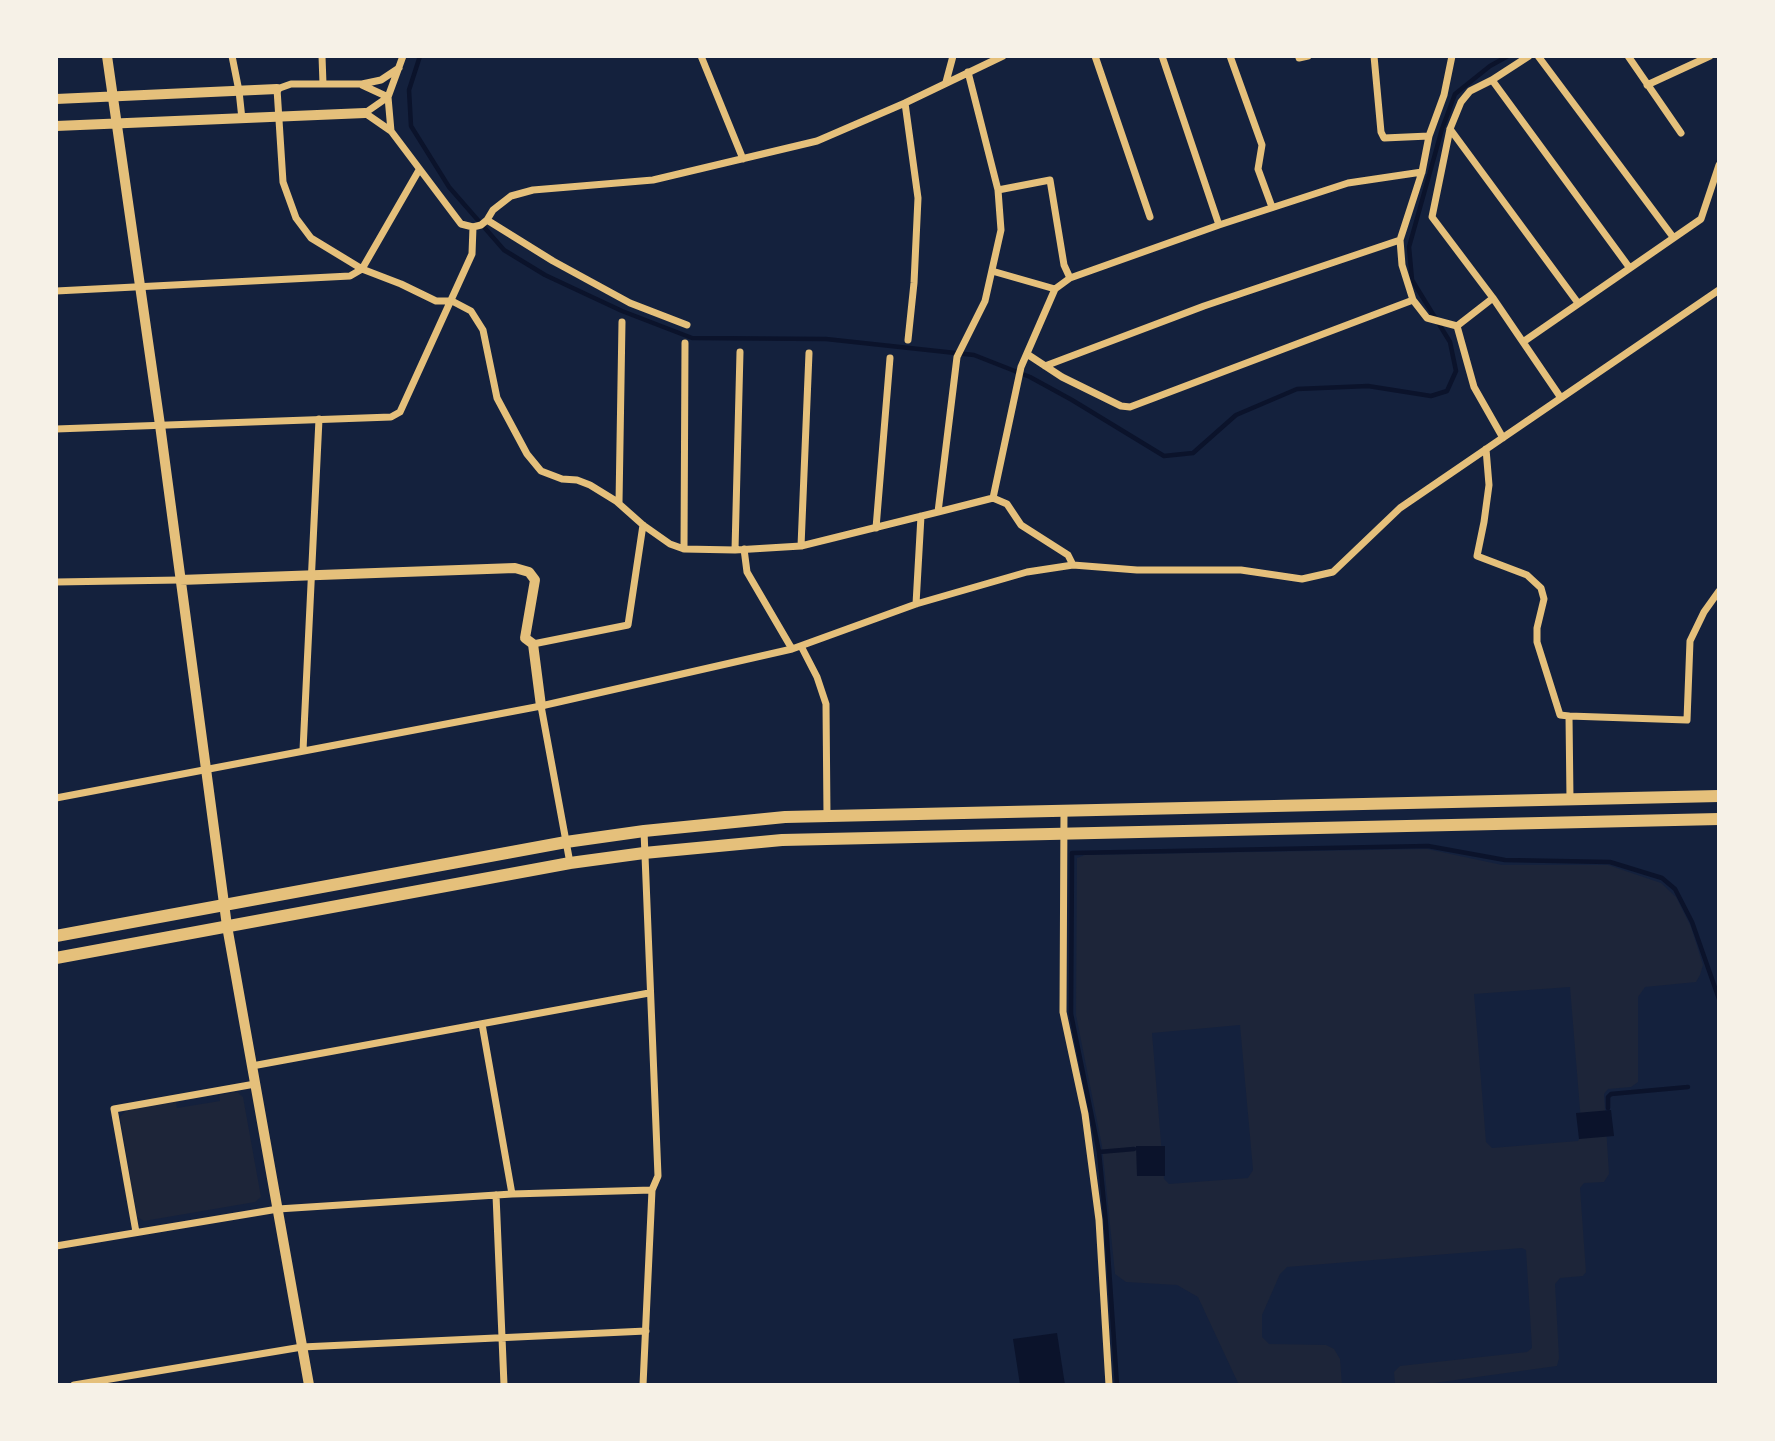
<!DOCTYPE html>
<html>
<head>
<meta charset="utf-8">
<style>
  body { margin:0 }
  #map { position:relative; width:1775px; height:1441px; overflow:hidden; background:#14213d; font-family:Quicksand,sans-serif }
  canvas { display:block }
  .frame { position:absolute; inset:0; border:58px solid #f6f1e7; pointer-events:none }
</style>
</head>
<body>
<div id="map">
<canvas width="1775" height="1441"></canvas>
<div class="frame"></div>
</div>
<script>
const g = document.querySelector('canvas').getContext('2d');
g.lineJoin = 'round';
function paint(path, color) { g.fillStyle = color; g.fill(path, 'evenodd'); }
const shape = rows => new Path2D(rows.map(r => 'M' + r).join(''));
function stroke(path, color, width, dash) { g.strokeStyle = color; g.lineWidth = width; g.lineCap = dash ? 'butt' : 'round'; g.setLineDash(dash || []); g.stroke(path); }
const green = shape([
  [1427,849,1502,865,1608,865,1661,883,1676,897,1691,927,1703,965,1700,975,1696,982,1645,987,1638,997,1638,1082,1631,1087,1608,1089,1604,1094,1609,1174,1604,1182,1584,1183,1580,1188,1586,1272,1583,1276,1560,1278,1555,1284,1559,1358,1557,1366,1419,1385,1395,1384,1394,1372,1400,1366,1527,1352,1532,1348,1526,1250,1522,1248,1287,1267,1280,1274,1262,1315,1262,1337,1269,1344,1326,1345,1334,1349,1340,1359,1342,1385,1239,1385,1198,1297,1177,1285,1126,1282,1115,1274,1102,1146,1076,1015,1077,858,1085,855],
  [1570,987,1582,1134,1578,1141,1492,1148,1486,1142,1474,994],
  [1240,1025,1253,1170,1248,1178,1169,1184,1164,1179,1152,1033],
  [237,1092,243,1097,261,1197,255,1202,144,1221,137,1217,120,1117,127,1110,176,1102,177,1108,220,1101,219,1095]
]);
const water = shape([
  [1611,1110,1614,1136,1579,1139,1576,1113],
  [1136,1146,1165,1146,1165,1176,1137,1176],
  [1057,1333,1065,1385,1020,1385,1013,1339]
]);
const stream = shape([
  [420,56,409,90,411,126,449,187,504,250,545,275,622,311,692,338,826,339,974,355,1030,377,1072,400,1164,456,1193,453,1236,415,1297,389,1368,386,1431,396,1447,391,1456,371,1450,342,1412,280,1409,247,1442,129,1455,94,1490,66,1508,56],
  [1608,1108,1608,1097,1611,1094,1688,1087],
  [1099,1152,1071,1014,1072,853,1428,846,1505,860,1610,862,1662,878,1675,889,1692,922,1719,999],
  [1117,1385,1106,1224,1099,1152,1134,1149]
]);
const minor = shape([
  [232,56,239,91,242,119],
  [322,56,323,84],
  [403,56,388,97,391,131,461,224,473,227,481,225,487,220,493,210,511,196,533,190,653,180,817,141,905,103,1003,56],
  [701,56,743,159],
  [1095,56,1150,217],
  [1230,56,1262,145,1258,169,1272,207],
  [1374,56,1381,132,1384,138,1429,136,1422,172,1400,240],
  [1529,56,1492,80,1629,267],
  [1538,56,1673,237],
  [1628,56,1681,133],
  [1299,58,1308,56],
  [399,68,381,80,362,84,291,84,277,89,283,182,296,218,311,238,362,269,401,284,436,301,452,301,471,311,483,330,497,398,527,454,541,471,562,479,577,480,590,485,616,501,643,525,670,544,684,549,735,550,801,546,938,512,957,357,985,301,1001,230,998,190,968,72],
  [1492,80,1470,91,1461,102,1450,129,1432,217,1493,298,1561,398],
  [946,82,953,56],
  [362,85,388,97,365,113,391,131],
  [1647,85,1710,56],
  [905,103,918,198,914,283,908,340],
  [1450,129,1578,303],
  [1429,136,1444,95,1452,56],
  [487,220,553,261,630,303,687,325],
  [1219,225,1348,183,1422,172],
  [992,271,1055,289],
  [1070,278,1219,225,1162,56],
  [56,291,350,276,362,269,419,170],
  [1457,326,1474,387,1503,438],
  [1523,342,1701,219,1719,165],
  [1027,354,1062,377,1121,406,1130,407,1413,300,1427,318,1457,326,1493,298],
  [1045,366,1204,306,1400,240,1402,265,1413,300],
  [56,429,391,417,400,412,472,254,473,227],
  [1486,449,1489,485,1484,522,1477,556,1527,575,1541,588,1544,599,1537,628,1537,642,1560,715,1569,716],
  [993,498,1021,367,1055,289,1070,278,1064,265,1050,180,998,190],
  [619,503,622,322],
  [938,512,993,498,1007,504,1021,525,1068,555,1073,565],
  [876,528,890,358],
  [801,546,809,353],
  [684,549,685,343],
  [744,549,747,572,792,649],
  [735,550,740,352],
  [56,582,180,580],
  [916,604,921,516],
  [533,644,628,625,643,525],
  [801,646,817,677,826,704,827,816],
  [541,706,570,863],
  [303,750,319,419],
  [56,798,541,706,792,649,916,604,1027,572,1073,565,1137,570,1241,570,1302,579,1333,572,1400,508,1719,290],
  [1570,799,1569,716,1687,720,1690,641,1704,612,1719,591],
  [1064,811,1063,1012,1085,1114,1099,1220,1109,1385],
  [482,1024,512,1194],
  [252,1066,649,993],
  [496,1195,504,1385],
  [136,1232,114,1109,255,1084],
  [56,1246,278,1209,512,1194,652,1190],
  [74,1385,302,1347,646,1331],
  [643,1385,652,1190,658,1176,644,831]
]);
const tertiary = shape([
  [107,56,160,425,227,926,309,1385],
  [56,99,277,89],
  [56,126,365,113],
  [180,580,515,568,529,572,535,580,525,638,533,644,541,706]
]);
const secondary = shape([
  [56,936,566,842,644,831,785,817,1719,796],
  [56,958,570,863,644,853,782,840,1719,819]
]);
paint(green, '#1d2539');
paint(water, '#0b132b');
stroke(stream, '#0b132b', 4.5);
stroke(minor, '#e5c07b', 7);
stroke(tertiary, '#e5c07b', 10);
stroke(secondary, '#e5c07b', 12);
</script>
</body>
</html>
